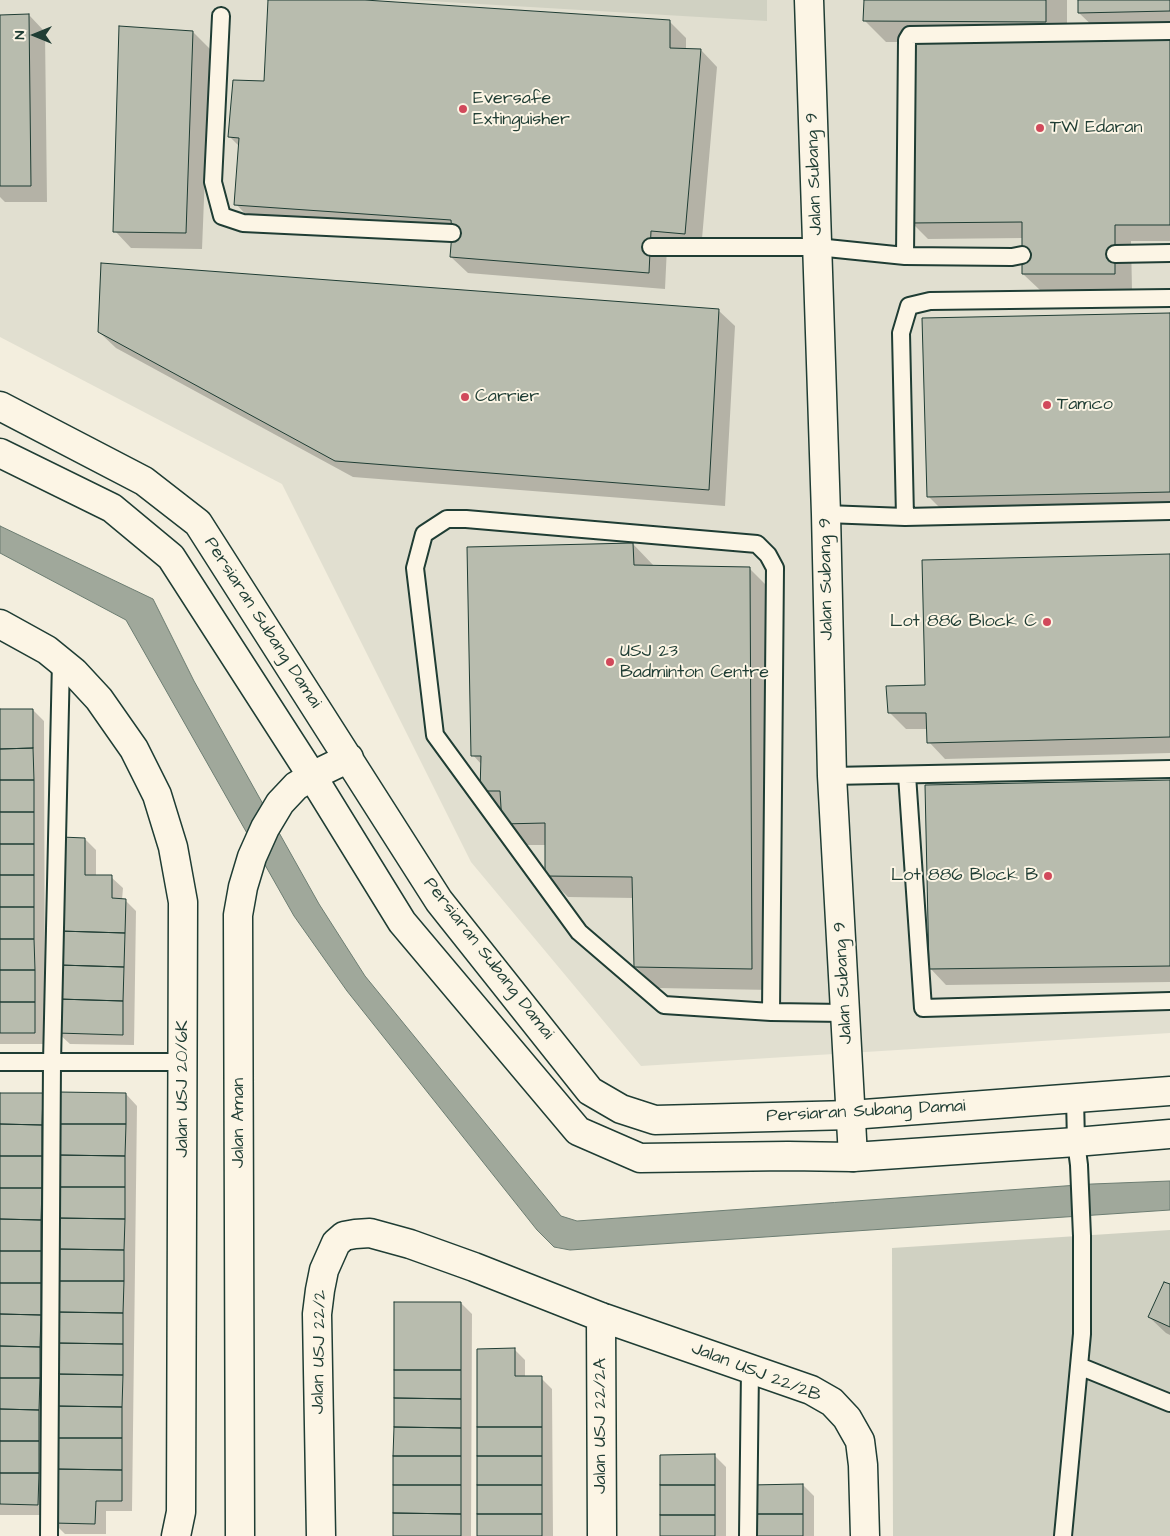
<!DOCTYPE html>
<html>
<head>
<meta charset="utf-8">
<style>
  body { margin:0 }
  #map { position:relative; width:1170px; height:1536px; overflow:hidden; background:#f3eede; font-family:"Architects Daughter",sans-serif }
  canvas { display:block }
  .north { position:absolute; left:10px; top:10px; width:50px; height:50px; -webkit-text-stroke:4px #fcf5e5; paint-order:stroke; rotate:270deg; font-size:14px; font-weight:700; line-height:20px; text-align:center; color:#1f3d34 }
  .north::after { content:''; display:block; margin:auto; width:18px; height:22px; background:#1f3d34; clip-path:polygon(50% 0,100% 100%,50% 72%,0 100%) }
</style>
</head>
<body>
<div id="map">
<canvas width="1170" height="1536"></canvas>
<div class="north">N</div>
</div>
<script>
const g = document.querySelector('canvas').getContext('2d');
g.lineJoin = 'round';
function paint(path, color) { g.fillStyle = color; g.fill(path, 'evenodd'); }
const shape = rows => new Path2D(rows.map(r => 'M' + r).join(''));
function stroke(path, color, width, dash) { g.strokeStyle = color; g.lineWidth = width; g.lineCap = dash ? 'butt' : 'round'; g.setLineDash(dash || []); g.stroke(path); }
function label(font, color, halo, rows, align = 'center') {
  g.font = font + ' "Architects Daughter",sans-serif'; g.lineWidth = 4; g.setLineDash([]); g.textBaseline = 'middle'; g.strokeStyle = halo; g.fillStyle = color; for (const [text, x, y, turn = 0] of rows) {
    g.save(); g.translate(x, y); g.rotate((+turn || 0) * Math.PI / 180); g.textAlign = isNaN(turn) ? turn : align; if (halo) g.strokeText(text, 0, 0); g.fillText(text, 0, 0); g.restore();
  }
}
const built = shape([
  [0,0,1170,0,1170,1033,641,1066,471,862,282,484,0,337]
]);
const green = shape([
  [412,0,767,0,767,21],
  [1170,1230,1170,1536,893,1536,892,1248]
]);
const water = shape([
  [0,526,153,599,194,681,319,904,365,976,561,1216,577,1221,1092,1184,1170,1181,1170,1210,570,1250,554,1247,537,1230,347,991,294,916,126,620,0,553,0,526]
]);
const shadow = shape([
  [270,0,344,0,669,21,686,38,686,50,701,50,717,67,701,250,667,247,665,289,468,273,451,257,453,235,252,221,236,204,240,147,229,136,265,82],
  [865,0,1067,0,1067,35,1101,34,1079,13,1079,0,1170,0,1170,241,1131,241,1132,290,1040,290,1023,274,1023,238,928,239,911,222,910,42,886,42,865,21],
  [29,15,45,32,47,202,5,202,0,197,0,16],
  [193,32,210,49,202,249,131,248,115,231],
  [718,310,735,326,725,506,353,477,116,348,99,332],
  [1170,314,1170,509,945,513,928,496],
  [633,544,654,566,749,568,771,590,773,990,657,988,635,966,634,898,568,897,546,875,546,845,525,845,503,823,502,812,481,790,482,765,473,755],
  [1170,555,1170,753,945,759,929,742,928,729,906,729,889,712,926,686],
  [0,710,33,710,44,721,45,1044,0,1044],
  [1170,782,1170,982,946,985,930,968],
  [85,839,96,850,96,876,111,877,123,888,122,900,125,900,136,911,134,1045,70,1044,58,1033],
  [0,1094,42,1094,53,1106,49,1515,0,1515],
  [126,1094,137,1106,132,1511,106,1511,106,1534,65,1534,54,1523],
  [1170,1286,1170,1335,1166,1333,1149,1317],
  [461,1303,472,1314,471,1536,394,1536],
  [514,1349,525,1360,525,1378,541,1378,552,1389,553,1536,478,1536],
  [715,1456,726,1467,726,1536,662,1536],
  [803,1485,814,1496,814,1536,751,1536]
]);
const building = shape([
  [268,0,365,0,670,20,670,48,701,49,685,234,651,231,649,273,450,257,452,233,451,220,234,205,239,138,228,137,233,80,264,81,268,0],
  [864,0,1046,0,1046,22,863,21,864,0],
  [1078,0,1170,0,1170,11,1078,13,1078,0],
  [29,14,31,186,0,186,0,15,29,14],
  [119,26,193,31,186,233,113,232,119,26],
  [1170,33,1170,225,1115,225,1115,274,1022,274,1022,222,910,223,909,35,1170,33],
  [101,263,719,309,709,490,335,461,98,332,101,263],
  [1170,313,1170,492,927,497,922,318,1170,313],
  [633,543,634,565,750,567,752,969,634,967,632,877,545,876,545,823,502,824,500,791,480,791,481,756,471,756,467,547,633,543],
  [1170,554,1170,737,927,743,926,713,888,713,886,686,925,685,922,560,1170,554],
  [0,709,33,709,33,748,0,749,0,709],
  [33,748,34,780,0,780,0,749,33,748],
  [0,780,34,780,34,812,0,812,0,780],
  [1170,780,1170,966,929,969,925,785,1170,780],
  [0,812,34,812,34,844,0,844,0,812],
  [61,837,85,838,85,875,112,875,112,898,126,899,125,933,59,931,61,837],
  [0,844,34,844,34,875,0,875,0,844],
  [0,875,34,875,34,907,0,907,0,875],
  [0,907,34,907,34,939,0,939,0,907],
  [59,931,125,933,124,967,59,965,59,931],
  [0,939,34,939,35,970,0,970,0,939],
  [59,965,124,967,123,1001,58,999,59,965],
  [0,970,35,970,35,1002,0,1002,0,970],
  [58,999,123,1001,123,1035,57,1033,58,999],
  [0,1002,35,1002,35,1033,0,1033,0,1002],
  [58,1092,126,1093,126,1124,58,1124,58,1092],
  [0,1093,43,1093,42,1125,0,1124,0,1093],
  [0,1124,42,1125,42,1156,0,1156,0,1124],
  [58,1124,126,1124,125,1156,57,1155,58,1124],
  [57,1155,125,1156,125,1187,57,1187,57,1155],
  [0,1156,42,1156,42,1188,0,1188,0,1156],
  [57,1187,125,1187,125,1219,56,1218,57,1187],
  [0,1188,42,1188,41,1220,0,1219,0,1188],
  [56,1218,125,1219,124,1250,56,1249,56,1218],
  [0,1219,41,1220,41,1251,0,1251,0,1219],
  [56,1249,124,1250,124,1281,56,1281,56,1249],
  [0,1251,41,1251,41,1283,0,1283,0,1251],
  [56,1281,124,1281,123,1313,55,1312,56,1281],
  [1164,1282,1170,1284,1170,1327,1148,1317,1164,1282],
  [0,1283,41,1283,41,1315,0,1314,0,1283],
  [394,1302,461,1302,461,1370,394,1370,394,1302],
  [55,1312,123,1313,123,1344,55,1343,55,1312],
  [0,1314,41,1315,40,1347,0,1346,0,1314],
  [55,1343,123,1344,123,1375,54,1374,55,1343],
  [0,1346,40,1347,40,1378,0,1378,0,1346],
  [515,1348,515,1376,542,1376,542,1427,477,1427,477,1349,515,1348],
  [394,1370,461,1370,461,1399,394,1398,394,1370],
  [54,1374,123,1375,122,1407,54,1406,54,1374],
  [0,1378,40,1378,39,1410,0,1409,0,1378],
  [394,1398,461,1399,461,1428,394,1427,394,1398],
  [54,1406,122,1407,122,1438,54,1438,54,1406],
  [0,1409,39,1410,39,1441,0,1441,0,1409],
  [394,1427,461,1428,461,1456,393,1456,394,1427],
  [477,1427,542,1427,542,1456,477,1456,477,1427],
  [54,1438,122,1438,122,1470,53,1469,54,1438],
  [0,1441,39,1441,39,1473,0,1473,0,1441],
  [715,1454,715,1485,660,1485,660,1455,715,1454],
  [393,1456,461,1456,461,1485,393,1485,393,1456],
  [477,1456,542,1456,542,1485,477,1485,477,1456],
  [53,1469,122,1470,122,1501,96,1501,95,1524,53,1523,53,1469],
  [0,1473,39,1473,38,1505,0,1504,0,1473],
  [803,1484,803,1514,750,1514,750,1485,803,1484],
  [393,1485,461,1485,461,1514,393,1513,393,1485],
  [477,1485,542,1485,542,1514,477,1514,477,1485],
  [660,1485,715,1485,715,1515,660,1515,660,1485],
  [393,1513,461,1514,461,1536,393,1536,393,1513],
  [477,1514,542,1514,542,1536,477,1536,477,1514],
  [750,1514,803,1514,803,1536,750,1536,750,1514],
  [660,1515,715,1515,715,1536,660,1536,660,1515]
]);
const service = shape([
  [221,16,213,182,222,216,243,223,452,233],
  [651,247,817,247,905,256,1012,257,1022,255],
  [1115,254,1170,253],
  [905,256,907,40,910,35,1170,31],
  [826,514,905,517,1170,511],
  [905,517,901,333,909,306,930,301,1170,298],
  [907,775,923,1008,1170,1001],
  [832,776,1170,769],
  [771,1012,775,568,768,555,757,544,466,519,447,519,424,534,415,568,435,735,579,932,664,1005,771,1012,845,1013],
  [0,1062,183,1062],
  [1079,1366,1170,1403],
  [49,1536,52,1062,61,661],
  [748,1536,750,1369],
  [1063,1536,1082,1334,1082,1236,1079,1165,1076,1142,1075,1098]
]);
const minor = shape([
  [809,0,826,514,832,776,853,1157],
  [0,624,47,650,74,672,99,699,134,749,157,795,173,847,183,902,181,1512,176,1536],
  [601,1317,602,1536],
  [321,1536,317,1314,320,1290,324,1270,336,1243,344,1236,355,1234,370,1233,410,1244,474,1267,601,1317,811,1390,832,1402,847,1418,860,1441,863,1465,865,1536]
]);
const tertiary = shape([
  [0,406,144,481,198,523,439,901,590,1091,621,1109,655,1120,851,1115,1170,1091],
  [0,453,112,508,171,557,312,776,402,922,578,1131,640,1158,788,1156,853,1157,1076,1142,1170,1134],
  [240,1536,238,915,243,887,252,857,265,828,280,803,296,786,316,774,349,758]
]);
const markers = [
  [463,109,5,"#d1495b"],
  [1040,128,5,"#d1495b"],
  [465,397,5,"#d1495b"],
  [1047,405,5,"#d1495b"],
  [1047,622,5,"#d1495b"],
  [610,662,5,"#d1495b"],
  [1048,876,5,"#d1495b"]
];
const poiNames = [
  ["Eversafe",473,99],
  ["Extinguisher",473,120],
  ["TW Edaran",1050,128],
  ["Carrier",475,397],
  ["Tamco",1057,405],
  ["Lot 886 Block C",1037,622,"right"],
  ["USJ 23",620,652],
  ["Badminton Centre",620,673],
  ["Lot 886 Block B",1038,876,"right"]
];
const streetNames = [
  ["Jalan Subang 9",815,174,-92],
  ["Jalan Subang 9",827,579,-91],
  ["Persiaran Subang Damai",262,623,57],
  ["Persiaran Subang Damai",488,959,52],
  ["Jalan Subang 9",844,983,-93],
  ["Jalan USJ 20/6K",183,1089,-90],
  ["Persiaran Subang Damai",866,1112,-3],
  ["Jalan Aman",239,1123,-90],
  ["Jalan USJ 22/2",320,1352,-89],
  ["Jalan USJ 22/2B",756,1373,21],
  ["Jalan USJ 22/2A",601,1426,-90]
];
paint(built, '#e1dfd0');
paint(green, '#d0d1c2');
paint(water, '#a0a89b');
stroke(water, '#6c7d72', 1);
paint(shadow, '#0003');
paint(building, '#b8bcae');
stroke(building, '#1f3d34', 1);
stroke(service, '#1f3d34', 20);
stroke(minor, '#1f3d34', 31);
stroke(tertiary, '#1f3d34', 31);
stroke(service, '#fcf5e5', 16);
stroke(minor, '#fcf5e5', 28);
stroke(tertiary, '#fcf5e5', 28);
for (const [x, y, r, color] of markers) { const dot = new Path2D(); dot.arc(x, y, r, 0, 2 * Math.PI); g.fillStyle = color; g.fill(dot); stroke(dot, '#fcf5e5', 2); }
label('18px', '#1f3d34', '#fcf5e5', poiNames, 'left');
label('18px', '#1f3d34', '#fcf5e5', streetNames);
</script>
</body>
</html>
